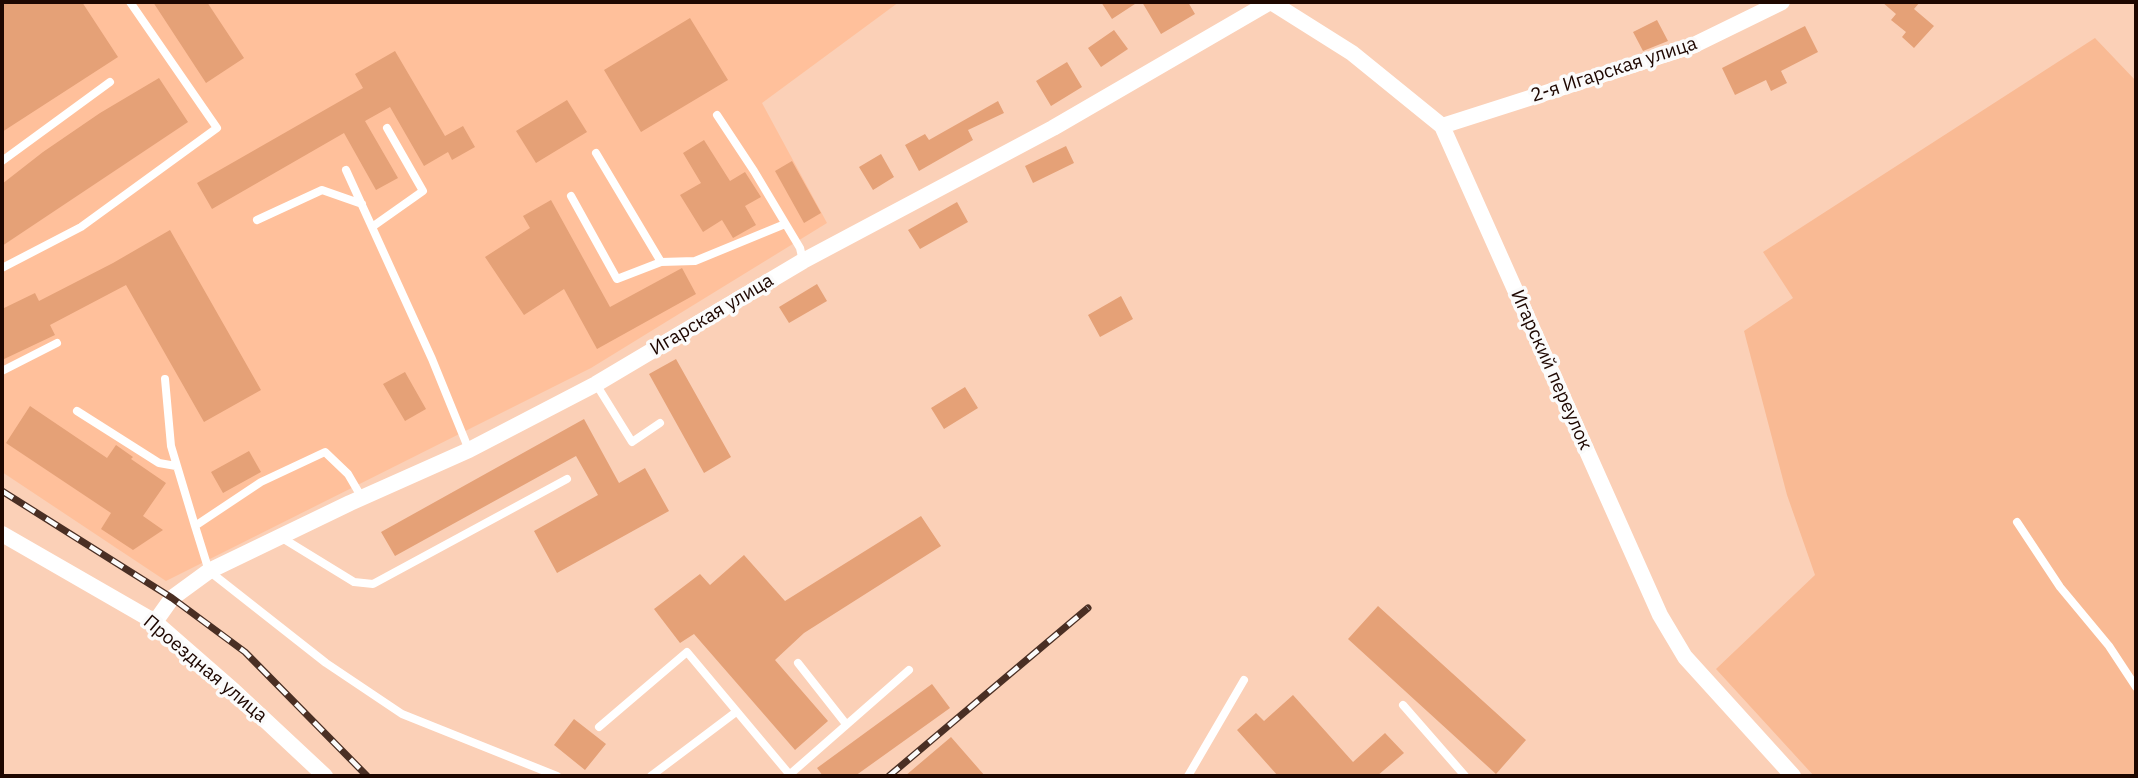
<!DOCTYPE html>
<html>
<head>
<meta charset="utf-8">
<style>
  body { margin:0 }
  #map { position:relative; width:2138px; height:778px; overflow:hidden; background:#fbd0b7; font-family:"IBM Plex Sans",sans-serif }
  canvas { display:block }
  .frame { position:absolute; inset:0; border:4px solid #1e0700; pointer-events:none }
</style>
</head>
<body>
<div id="map">
<canvas width="2138" height="778"></canvas>
<div class="frame"></div>
</div>
<script>
const g = document.querySelector('canvas').getContext('2d');
g.lineJoin = 'round';
function paint(path, color) { g.fillStyle = color; g.fill(path, 'evenodd'); }
const shape = rows => new Path2D(rows.map(r => 'M' + r).join(''));
function stroke(path, color, width, dash) { g.strokeStyle = color; g.lineWidth = width; g.lineCap = dash ? 'butt' : 'round'; g.setLineDash(dash || []); g.stroke(path); }
function label(font, color, halo, rows, align = 'center') {
  g.font = font + ' "IBM Plex Sans",sans-serif'; g.lineWidth = 7; g.setLineDash([]); g.textBaseline = 'middle'; g.strokeStyle = halo; g.fillStyle = color; for (const [text, x, y, turn = 0] of rows) {
    g.save(); g.translate(x, y); g.rotate((+turn || 0) * Math.PI / 180); g.textAlign = isNaN(turn) ? turn : align; if (halo) g.strokeText(text, 0, 0); g.fillText(text, 0, 0); g.restore();
  }
}
const built = shape([
  [2,2,899,2,762,103,827,223,591,368,166,581,2,472]
]);
const green = shape([
  [2095,38,2136,81,2136,776,1814,776,1716,669,1815,575,1787,495,1744,331,1793,298,1763,252]
]);
const building = shape([
  [2,2,82,2,118,57,2,132],
  [153,2,207,2,244,58,206,83],
  [1101,2,1138,2,1112,19],
  [1142,2,1188,2,1195,14,1161,34],
  [1882,2,1920,2,1914,9,1934,26,1914,48,1902,37,1906,32,1891,20,1896,14],
  [690,18,728,80,641,132,604,70],
  [1657,20,1668,41,1643,51,1633,32],
  [1805,26,1818,52,1781,71,1787,83,1771,91,1766,80,1735,95,1722,68],
  [1114,30,1128,49,1101,67,1088,48],
  [395,51,445,136,463,126,475,147,452,160,448,152,424,166,390,107,365,121,398,178,376,190,344,133,212,209,197,183,363,88,355,74],
  [1067,62,1082,87,1051,106,1036,81],
  [159,78,188,122,2,246,2,184,43,152,100,113],
  [567,100,587,132,536,163,516,131],
  [998,101,1004,113,968,130,973,140,919,171,905,145,925,134,929,140],
  [704,140,730,181,745,172,761,197,745,206,756,225,733,238,722,220,703,232,680,195,701,183,683,153],
  [1066,146,1074,163,1033,183,1025,166],
  [881,154,894,177,873,190,859,167],
  [792,161,821,213,804,223,775,171],
  [551,200,610,307,682,268,696,294,597,349,564,289,524,315,485,257,530,228,523,216],
  [957,202,968,222,920,249,908,230],
  [170,230,261,390,204,422,126,285,50,325,55,335,2,360,2,309,35,293,39,301,113,263],
  [817,284,827,301,789,323,779,307],
  [1121,296,1133,319,1100,337,1088,315],
  [676,359,731,457,704,473,649,374],
  [405,372,426,409,405,421,383,384],
  [965,387,978,408,944,429,931,408],
  [30,406,107,458,116,445,133,457,131,459,166,483,143,516,163,530,133,550,101,529,111,513,6,443],
  [584,419,619,483,645,468,669,511,557,573,534,531,598,495,576,456,395,556,381,532],
  [249,451,261,472,223,493,211,472],
  [921,516,941,546,804,633,775,660,828,721,795,750,694,634,680,643,654,609,700,574,710,585,744,555,785,601],
  [1378,606,1526,740,1496,774,1348,639],
  [932,684,950,708,855,776,823,776,817,768],
  [1293,695,1353,762,1385,733,1404,753,1377,776,1278,776,1237,730,1256,713,1264,721],
  [574,719,606,744,585,770,554,745],
  [951,737,985,776,905,776]
]);
const lane = shape([
  [717,115,754,171,800,248,803,261],
  [596,153,661,262,695,261,785,224],
  [2,161,110,82],
  [346,170,432,359,469,450],
  [571,196,617,279,661,262],
  [257,220,322,190,362,204],
  [372,227,423,191,387,128],
  [2,268,81,227,217,128,130,2],
  [2,371,57,343],
  [165,379,171,446,195,526],
  [596,384,632,442,660,423],
  [77,411,159,463,176,466],
  [362,498,348,474,325,452,261,482,195,526,209,571,326,663,402,714,557,776],
  [2017,522,2060,587,2109,646,2136,687],
  [279,536,354,582,373,584,567,479],
  [798,663,846,724],
  [1403,705,1465,776],
  [599,727,687,652,790,775],
  [651,776,736,712],
  [788,776,909,670],
  [1188,776,1244,680]
]);
const street = shape([
  [1271,2,1352,53,1442,126,1660,615,1685,657,1793,776],
  [1442,126,1692,46,1782,2],
  [2,534,155,622,234,691,325,776],
  [155,622,172,598,209,571,350,503,469,450,596,384,803,261,1053,128,1270,2]
]);
const rail = shape([
  [2,491,172,598,245,652,367,776],
  [889,776,1088,608]
]);
const streetNames = [
  ["2-я Игарская улица",1614,70,-18],
  ["Игарская улица",712,315,-31],
  ["Игарский переулок",1551,370,66],
  ["Проездная улица",205,669,40]
];
paint(built, '#ffc09b');
paint(green, '#f9ba94');
paint(building, '#e5a177');
stroke(lane, '#fff', 8);
stroke(street, '#fff', 16);
stroke(rail, '#4a2f24', 7);
stroke(rail, '#fbfbfb', 4.5, [13]);
label('19px', '#1e0700', '#fbfbfb', streetNames);
</script>
</body>
</html>
